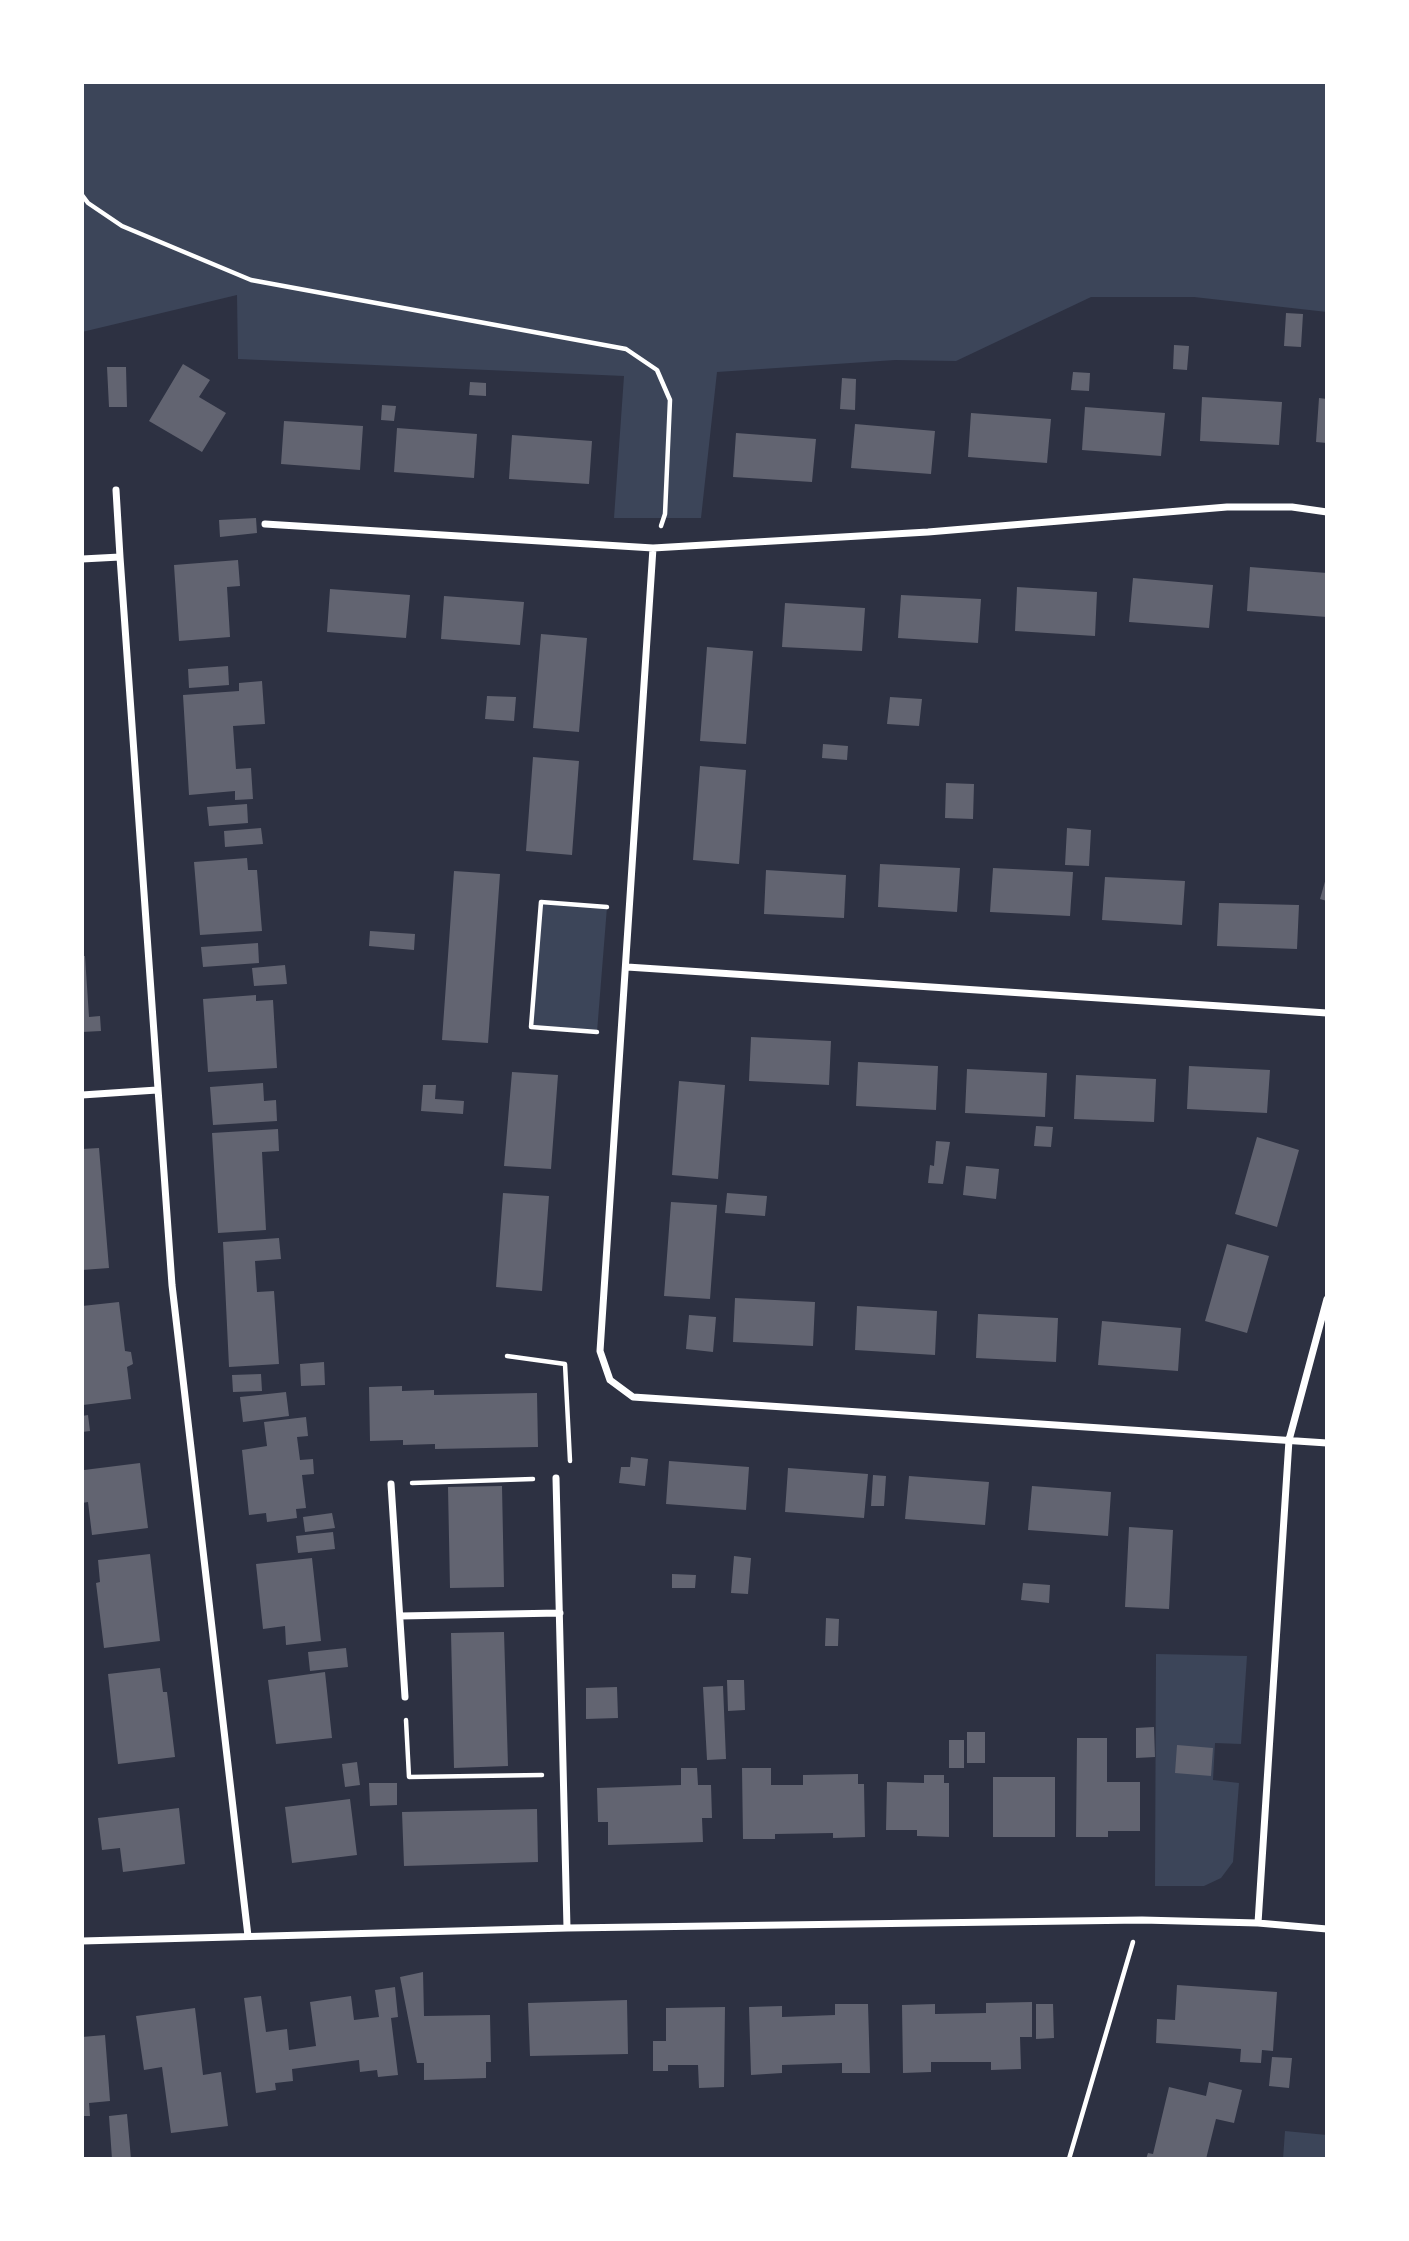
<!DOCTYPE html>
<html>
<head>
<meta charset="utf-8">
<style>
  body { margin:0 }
  #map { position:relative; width:1409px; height:2241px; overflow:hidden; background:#2d3142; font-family:Montserrat,sans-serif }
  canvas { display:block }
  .frame { position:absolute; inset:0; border:84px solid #fff; pointer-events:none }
</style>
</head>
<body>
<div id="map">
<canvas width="1409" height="2241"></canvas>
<div class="frame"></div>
</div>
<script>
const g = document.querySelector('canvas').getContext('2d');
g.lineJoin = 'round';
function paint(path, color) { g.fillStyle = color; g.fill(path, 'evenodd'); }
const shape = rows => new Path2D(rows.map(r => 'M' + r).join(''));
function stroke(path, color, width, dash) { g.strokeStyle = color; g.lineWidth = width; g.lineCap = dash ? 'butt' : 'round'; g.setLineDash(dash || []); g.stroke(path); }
const green = shape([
  [82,82,1327,82,1327,312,1194,297,1091,297,956,361,895,360,717,372,701,518,614,518,624,376,238,359,237,295,82,332],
  [541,902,607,907,597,1032,531,1027],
  [1156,1654,1247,1656,1241,1744,1215,1743,1213,1780,1239,1783,1233,1862,1221,1878,1204,1886,1155,1886],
  [1285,2131,1327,2135,1327,2159,1283,2159]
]);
const building = shape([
  [1286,313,1303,314,1301,347,1284,346],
  [1174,345,1189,346,1187,370,1173,369],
  [183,364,210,380,199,397,226,413,202,452,149,421],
  [107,367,126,367,127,407,109,407],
  [1073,372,1090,373,1089,391,1071,390],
  [842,378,856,379,855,410,840,409],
  [470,382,486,383,486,396,469,395],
  [1202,397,1282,402,1279,445,1200,441],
  [1319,398,1327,399,1327,443,1316,442],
  [382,405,396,406,394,421,381,420],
  [1085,407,1165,413,1161,456,1082,450],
  [971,413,1051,419,1047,463,968,457],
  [284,421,363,426,360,470,281,464],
  [855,424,935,431,931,474,851,468],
  [397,428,477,434,474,478,394,472],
  [736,433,816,439,812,482,733,477],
  [512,435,592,441,589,484,509,479],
  [256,518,257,533,220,537,219,520],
  [238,560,240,586,227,587,230,637,179,641,174,565],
  [1250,567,1327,573,1327,617,1247,611],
  [1133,578,1213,585,1209,628,1129,622],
  [1017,587,1097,592,1095,636,1015,631],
  [330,589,410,595,406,638,327,632],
  [901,595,981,599,978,643,898,638],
  [444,596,524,602,520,645,441,639],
  [785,603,865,608,862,651,782,647],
  [541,634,587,638,579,732,533,728],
  [707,647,753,651,746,744,700,741],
  [228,666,229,685,189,688,188,669],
  [262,681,265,724,233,726,236,769,251,768,253,799,235,800,235,791,189,795,183,695,239,691,239,683],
  [487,696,516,697,514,721,485,719],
  [890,697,922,699,919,726,887,724],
  [823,744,848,746,847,760,822,758],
  [533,757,579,761,572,855,526,851],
  [700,766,746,770,739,864,693,860],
  [946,783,974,784,973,819,945,818],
  [247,804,248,823,209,826,207,807],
  [261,828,263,844,225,847,224,831],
  [1067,828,1091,830,1089,866,1065,865],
  [247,858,248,870,257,870,262,931,200,935,194,862],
  [880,864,960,868,957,912,878,907],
  [993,868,1073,872,1070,916,990,912],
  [766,870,846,875,844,918,764,914],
  [454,871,500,874,488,1043,442,1040],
  [1105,877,1185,881,1182,925,1102,920],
  [1326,878,1327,878,1327,901,1320,899],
  [1219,903,1299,905,1297,949,1217,946],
  [370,931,415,934,414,950,369,946],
  [258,943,259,963,203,967,201,947],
  [82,956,85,956,89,1017,100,1016,101,1031,82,1032],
  [285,965,287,984,254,986,252,968],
  [256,995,256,1001,273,1000,277,1068,208,1072,203,999],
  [751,1037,831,1041,829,1085,749,1081],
  [858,1062,938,1066,936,1110,856,1106],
  [1189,1066,1270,1070,1267,1113,1187,1109],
  [967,1069,1047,1073,1045,1117,965,1113],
  [512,1072,558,1075,551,1169,504,1166],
  [1076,1075,1156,1079,1154,1122,1074,1119],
  [679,1081,725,1085,718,1179,672,1175],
  [263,1083,264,1101,276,1100,277,1121,213,1125,210,1087],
  [423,1085,436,1085,435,1099,464,1101,463,1114,421,1111],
  [1036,1126,1053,1127,1051,1147,1034,1146],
  [278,1129,279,1151,262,1152,266,1230,218,1233,212,1133],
  [1257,1137,1299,1150,1277,1227,1235,1214],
  [936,1141,950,1142,943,1184,928,1183,930,1165,934,1166],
  [99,1148,109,1268,82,1270,82,1149],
  [966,1166,999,1169,996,1199,963,1195],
  [503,1193,549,1196,542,1291,496,1287],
  [727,1193,767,1196,765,1216,725,1213],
  [671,1202,717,1205,710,1299,664,1296],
  [279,1238,281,1259,255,1261,257,1292,274,1291,279,1364,229,1367,223,1242],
  [1227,1244,1269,1256,1247,1333,1205,1321],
  [735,1298,815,1302,813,1346,733,1342],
  [119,1302,125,1351,131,1352,133,1364,127,1367,131,1399,83,1405,82,1306],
  [857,1306,937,1311,935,1355,855,1350],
  [978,1314,1058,1318,1056,1362,976,1358],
  [689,1315,716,1317,713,1352,686,1349],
  [1102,1321,1181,1328,1178,1371,1098,1365],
  [324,1362,325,1385,301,1386,300,1364],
  [261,1374,262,1391,233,1392,232,1375],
  [402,1386,402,1391,434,1390,434,1395,537,1393,538,1447,435,1449,435,1444,403,1445,403,1440,370,1441,369,1387],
  [286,1392,289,1416,243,1422,240,1397],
  [88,1415,90,1431,82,1432,82,1416],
  [306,1417,308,1436,297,1437,300,1460,313,1459,314,1474,302,1475,306,1508,296,1509,297,1518,267,1522,266,1513,249,1515,242,1450,267,1446,264,1422],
  [631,1457,648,1459,645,1486,619,1483,621,1467,630,1467],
  [669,1461,749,1467,746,1510,666,1504],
  [140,1463,148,1528,92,1535,88,1502,82,1503,84,1470],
  [788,1468,868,1474,864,1518,785,1512],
  [873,1475,886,1476,884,1506,871,1506],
  [909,1476,989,1482,985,1525,905,1519],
  [502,1486,504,1587,450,1588,448,1487],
  [1032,1486,1111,1492,1108,1536,1028,1530],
  [332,1513,335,1528,305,1532,303,1517],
  [1129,1527,1173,1530,1169,1609,1125,1607],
  [333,1532,335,1549,298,1553,296,1536],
  [150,1554,160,1641,104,1648,96,1583,100,1582,98,1560],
  [734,1556,751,1558,748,1594,731,1593],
  [312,1558,321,1641,286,1645,285,1626,263,1629,256,1564],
  [672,1574,696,1575,695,1588,672,1588],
  [1023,1583,1050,1585,1049,1603,1021,1600],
  [826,1618,839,1619,838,1646,825,1646],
  [504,1632,508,1766,454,1768,451,1633],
  [346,1648,348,1667,310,1671,308,1652],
  [160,1668,163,1692,167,1692,175,1757,118,1764,108,1674],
  [325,1672,332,1738,276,1744,268,1680],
  [727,1680,744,1680,745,1710,728,1711],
  [723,1686,726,1759,707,1760,703,1687],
  [617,1687,618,1718,586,1719,586,1688],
  [1154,1727,1155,1757,1136,1758,1136,1728],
  [967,1732,985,1732,985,1763,967,1763],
  [1077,1738,1107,1738,1107,1782,1140,1782,1140,1831,1108,1831,1108,1837,1076,1837],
  [949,1740,964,1740,964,1768,949,1768],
  [1177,1745,1213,1748,1211,1776,1175,1773],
  [357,1762,360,1785,345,1787,342,1764],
  [681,1768,697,1768,698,1785,711,1785,712,1818,702,1818,703,1842,608,1845,608,1822,598,1822,597,1788,681,1785],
  [742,1768,771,1768,771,1785,803,1785,803,1775,858,1774,858,1784,864,1784,865,1837,833,1838,833,1833,775,1834,775,1839,743,1839],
  [924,1775,944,1775,944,1783,949,1783,949,1837,917,1836,917,1830,886,1830,887,1782,924,1783],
  [993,1777,1055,1777,1055,1837,993,1837],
  [369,1783,397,1783,397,1805,370,1806],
  [350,1799,357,1855,292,1863,285,1807],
  [179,1808,185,1864,123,1872,120,1848,102,1850,98,1818],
  [537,1809,538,1862,404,1866,402,1812],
  [423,1972,424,2016,490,2015,491,2062,486,2062,486,2078,424,2080,424,2063,417,2063,400,1977],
  [1177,1985,1277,1992,1273,2051,1262,2050,1261,2063,1240,2062,1241,2049,1156,2043,1157,2019,1175,2020],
  [395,1987,398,2017,391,2018,398,2075,378,2077,377,2070,360,2072,359,2060,292,2069,293,2081,275,2083,276,2090,256,2093,244,1998,261,1996,266,2032,287,2029,289,2050,316,2046,310,2002,351,1996,354,2020,379,2017,375,1990],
  [627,2000,628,2054,530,2056,528,2003],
  [1032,2002,1032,2037,1020,2037,1021,2069,991,2070,991,2062,931,2062,931,2072,903,2073,902,2005,935,2004,935,2014,986,2013,986,2003],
  [835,2004,868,2004,870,2073,842,2073,842,2063,782,2065,782,2073,751,2075,749,2007,782,2006,782,2017,835,2015],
  [1036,2004,1053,2004,1054,2038,1036,2039],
  [725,2007,724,2087,699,2088,698,2065,668,2065,668,2071,653,2071,653,2041,666,2041,666,2008],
  [195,2008,203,2075,221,2072,228,2126,171,2133,162,2067,144,2070,136,2016],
  [105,2035,110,2101,89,2103,90,2116,82,2116,82,2037],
  [1272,2057,1292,2058,1289,2088,1269,2086],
  [1209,2082,1242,2090,1234,2123,1216,2119,1206,2159,1146,2159,1148,2153,1153,2154,1169,2087,1206,2096],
  [127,2114,131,2159,112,2159,109,2116]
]);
const path = shape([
  [82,195,88,203,122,226,251,280,626,349,657,370,670,400,665,514,661,526],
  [597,1032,531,1027,541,902,607,907],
  [507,1356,565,1364,570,1461],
  [412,1483,533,1479],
  [406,1720,409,1777,542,1775],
  [1069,2159,1133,1942]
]);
const minor = shape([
  [116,490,120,557],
  [265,524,653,548,928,532,1227,507,1292,507,1327,512],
  [653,548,600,1351,610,1380,633,1397,1327,1443],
  [82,559,120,557,172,1285,248,1936],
  [627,967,1327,1013],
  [82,1095,157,1090],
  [556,1478,567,1928],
  [391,1484,405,1697],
  [400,1616,560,1613],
  [1258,1923,1289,1440,1327,1299],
  [82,1941,567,1928,1142,1920,1258,1923,1327,1929]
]);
paint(green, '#3c4559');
paint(building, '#626471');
stroke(path, '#fff', 4.5);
stroke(minor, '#fff', 7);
</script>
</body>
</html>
